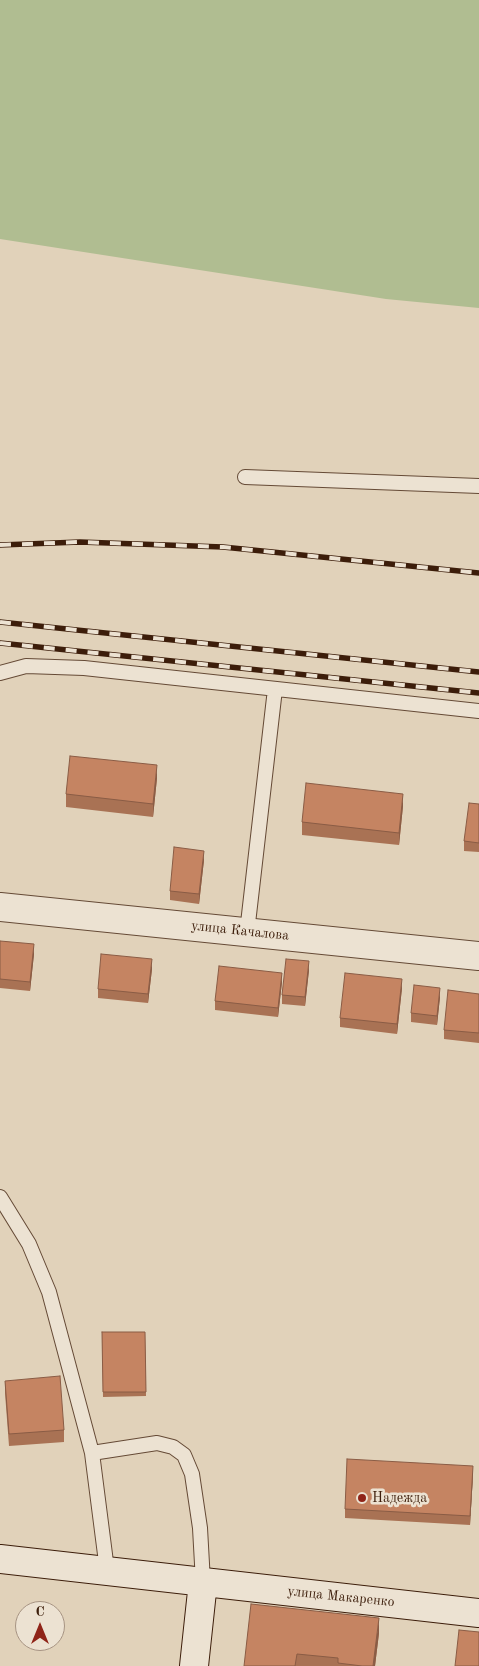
<!DOCTYPE html>
<html>
<head>
<meta charset="utf-8">
<style>
  body { margin:0 }
  #map { position:relative; width:479px; height:1666px; overflow:hidden; background:#e1d2ba; font-family:"Old Standard TT",serif }
  canvas { display:block }
  .north { position:absolute; left:15px; top:1601px; width:50px; height:50px; box-sizing:border-box; background:#ece2d2; border:1px solid #a69382; border-radius:50%; rotate:0deg; font-size:14px; font-weight:700; line-height:20px; text-align:center; color:#3c1d0a }
  .north::after { content:''; display:block; margin:auto; width:18px; height:22px; background:#8f2418; clip-path:polygon(50% 0,100% 100%,50% 72%,0 100%) }
</style>
</head>
<body>
<div id="map">
<canvas width="479" height="1666"></canvas>
<div class="north">С</div>
</div>
<script>
const g = document.querySelector('canvas').getContext('2d');
g.lineJoin = 'round';
function paint(path, color) { g.fillStyle = color; g.fill(path, 'evenodd'); }
const shape = rows => new Path2D(rows.map(r => 'M' + r).join(''));
function stroke(path, color, width, dash) { g.strokeStyle = color; g.lineWidth = width; g.lineCap = dash ? 'butt' : 'round'; g.setLineDash(dash || []); g.stroke(path); }
function label(font, color, halo, rows, align = 'center') {
  g.font = font + ' "Old Standard TT",serif'; g.lineWidth = 5; g.setLineDash([]); g.textBaseline = 'middle'; g.strokeStyle = halo; g.fillStyle = color; for (const [text, x, y, turn = 0] of rows) {
    g.save(); g.translate(x, y); g.rotate((+turn || 0) * Math.PI / 180); g.textAlign = isNaN(turn) ? turn : align; if (halo) g.strokeText(text, 0, 0); g.fillText(text, 0, 0); g.restore();
  }
}
const green = shape([
  [0,0,479,0,479,308,386,299,0,239]
]);
const lane = shape([
  [245,477,479,486],
  [0,673,26,666,84,668,479,711],
  [247,932,275,689],
  [0,1197,29,1244,49,1292,92,1453],
  [107,1570,92,1453,157,1443,173,1447,184,1455,192,1474,200,1528,203,1582]
]);
const street = shape([
  [0,907,479,956]
]);
const secondary = shape([
  [0,1559,479,1613],
  [194,1666,203,1582]
]);
const rail = shape([
  [0,545,80,542,223,547,479,573],
  [0,622,479,672],
  [0,643,479,693]
]);
const wall = shape([
  [157,778,153,817,66,807,66,794],
  [479,804,479,852,464,851,464,841],
  [403,806,399,845,302,835,302,822],
  [204,860,199,904,170,900,170,891],
  [0,941,34,954,30,991,0,988],
  [152,969,148,1003,98,998,98,989],
  [309,970,305,1006,282,1004,282,995],
  [282,982,278,1017,215,1010,215,1001],
  [402,988,397,1034,340,1027,340,1018],
  [479,994,479,1043,444,1039,444,1030],
  [440,997,437,1025,411,1022,411,1013],
  [102,1332,145,1332,146,1396,103,1397],
  [5,1381,64,1430,64,1442,9,1446,5,1393],
  [473,1475,470,1525,345,1518,345,1509],
  [379,1633,375,1666,244,1666]
]);
const shadedWall = shape([
  [157,765,157,778,153,817,153,804],
  [403,794,403,806,399,845,399,833],
  [204,851,204,860,199,904,199,894],
  [34,944,34,954,30,991,30,982],
  [152,959,152,969,148,1003,148,994],
  [309,961,309,970,305,1006,305,997],
  [282,973,282,982,278,1017,278,1008],
  [402,979,402,988,397,1034,397,1024],
  [440,988,440,997,437,1025,437,1016],
  [473,1466,473,1475,470,1525,470,1516],
  [379,1618,379,1633,375,1666,373,1666]
]);
const building = shape([
  [70,756,157,765,153,804,66,794,70,756],
  [306,783,403,794,399,833,302,822,306,783],
  [469,803,479,804,479,843,464,841,469,803],
  [174,847,204,851,199,894,170,891,174,847],
  [0,941,34,944,30,982,0,979,0,941],
  [101,954,152,959,148,994,98,989,101,954],
  [286,959,309,961,305,997,282,995,286,959],
  [219,966,282,973,278,1008,215,1001,219,966],
  [345,973,402,979,397,1024,340,1018,345,973],
  [414,985,440,988,437,1016,411,1013,414,985],
  [448,990,479,994,479,1033,444,1030,448,990],
  [102,1332,145,1332,146,1392,103,1392,102,1332],
  [60,1376,64,1430,9,1434,5,1381,60,1376],
  [347,1459,473,1466,470,1516,345,1509,347,1459],
  [251,1604,379,1618,373,1666,362,1666,338,1663,338,1658,297,1654,295,1666,244,1666,251,1604],
  [459,1630,479,1632,479,1666,455,1666,459,1630]
]);
const markers = [
  [362,1498,5,"#8f2418"]
];
const streetNames = [
  ["улица Качалова",240,931,6],
  ["улица Макаренко",341,1597,6]
];
const poiNames = [
  ["Надежда",372,1498]
];
paint(green, '#b0bd91');
stroke(lane, '#654a36', 16);
stroke(street, '#654a36', 30);
stroke(secondary, '#3c1d0a', 30);
stroke(lane, '#ece2d2', 14);
stroke(street, '#ece2d2', 28);
stroke(secondary, '#ece2d2', 28);
stroke(rail, '#3c1d0a', 5.5);
stroke(rail, '#ece2d2', 4, [11]);
paint(wall, '#a97254');
paint(shadedWall, '#8a5c45');
paint(building, '#c58462');
stroke(building, '#8a5c45', 1);
for (const [x, y, r, color] of markers) { const dot = new Path2D(); dot.arc(x, y, r, 0, 2 * Math.PI); g.fillStyle = color; g.fill(dot); stroke(dot, '#ece2d2', 2); }
label('14px', '#3c1d0a', '#ece2d2', streetNames);
label('14px', '#3c1d0a', '#ece2d2', poiNames, 'left');
</script>
</body>
</html>
